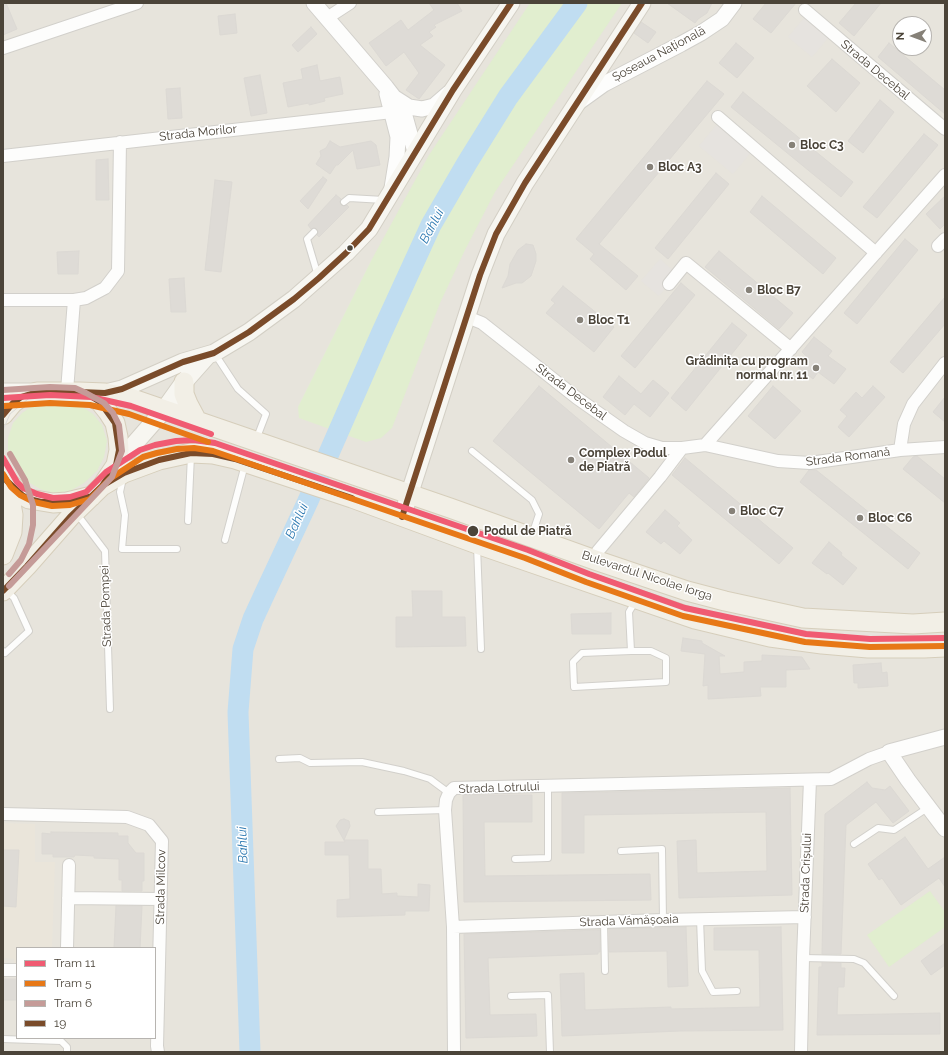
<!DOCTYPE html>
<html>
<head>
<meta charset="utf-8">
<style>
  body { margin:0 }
  #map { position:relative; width:948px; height:1055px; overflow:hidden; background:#f4f2ee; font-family:Raleway,sans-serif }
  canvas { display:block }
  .frame { position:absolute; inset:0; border:4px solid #4b4439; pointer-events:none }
  .legend { position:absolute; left:16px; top:947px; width:140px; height:92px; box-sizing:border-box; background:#fff; border:1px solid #b7b4b0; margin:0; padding:5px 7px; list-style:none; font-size:12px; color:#4b4439 }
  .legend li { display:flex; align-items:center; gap:8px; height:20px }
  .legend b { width:20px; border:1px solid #b7b4b0 }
  .north { position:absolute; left:892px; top:16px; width:40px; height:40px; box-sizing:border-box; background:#fff; border:1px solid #b7b4b0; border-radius:50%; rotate:269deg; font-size:11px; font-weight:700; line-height:16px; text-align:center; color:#4b4439 }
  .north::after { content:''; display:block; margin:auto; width:14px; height:18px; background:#868178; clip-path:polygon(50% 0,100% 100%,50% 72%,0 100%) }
</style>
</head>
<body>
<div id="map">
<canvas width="948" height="1055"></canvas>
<div class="frame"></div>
<ul class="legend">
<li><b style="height:5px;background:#f05b72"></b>Tram 11</li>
<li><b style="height:5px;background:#e77817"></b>Tram 5</li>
<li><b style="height:5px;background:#c59b98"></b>Tram 6</li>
<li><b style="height:5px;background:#7a4b2a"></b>19</li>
</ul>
<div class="north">N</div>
</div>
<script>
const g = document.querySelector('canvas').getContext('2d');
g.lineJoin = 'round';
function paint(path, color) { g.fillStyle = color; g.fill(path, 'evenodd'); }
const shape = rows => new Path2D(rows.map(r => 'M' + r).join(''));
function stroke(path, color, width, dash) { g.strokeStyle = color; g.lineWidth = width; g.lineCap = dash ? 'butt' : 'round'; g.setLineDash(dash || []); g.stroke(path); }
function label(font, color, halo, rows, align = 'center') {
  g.font = font + ' Raleway,sans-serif'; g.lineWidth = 3; g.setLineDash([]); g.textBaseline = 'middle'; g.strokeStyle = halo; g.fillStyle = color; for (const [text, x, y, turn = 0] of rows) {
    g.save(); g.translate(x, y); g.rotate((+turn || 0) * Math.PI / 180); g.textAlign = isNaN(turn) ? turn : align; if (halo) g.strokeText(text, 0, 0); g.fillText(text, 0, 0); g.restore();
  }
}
const residential = shape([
  [3,3,945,3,945,1052,3,1052],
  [900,24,924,24,924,48,900,48],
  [17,948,155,948,155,1038,17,1038]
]);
const education = shape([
  [3,823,35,824,35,862,55,862,52,948,17,948,17,965,14,964,14,959,3,958]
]);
const green = shape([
  [530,3,622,3,495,192,465,250,440,303,392,428,381,438,366,442,299,418,298,407,372,259,429,155],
  [65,402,81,406,93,414,102,425,107,441,104,457,97,471,84,483,70,491,54,493,40,489,25,480,15,466,8,453,8,438,13,423,22,413,34,405,48,403],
  [930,891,945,912,945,927,889,967,867,935]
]);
const parking = shape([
  [805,17,829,37,812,57,788,37],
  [718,123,752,151,733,174,699,146],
  [660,259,677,274,659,296,641,281]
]);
const river = shape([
  [250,1052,238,712,243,649,253,619,265,593,308,501,382,332,431,225,467,163,508,97,577,3]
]);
const building = shape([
  [3,3,6,3,17,29,3,35,3,3],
  [429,3,457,3,462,11,434,25,436,27,429,32,433,36,420,45,445,65,419,99,406,90,419,73,404,52,386,66,369,43,401,20,408,30,434,10,429,3],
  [667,3,712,3,707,13,698,19,695,23,667,3],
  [766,3,796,3,771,33,753,19,766,3],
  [856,3,881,3,854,36,839,23,856,3],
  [235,14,237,33,220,35,218,16,235,14],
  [641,22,656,32,648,43,634,33,641,22],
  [311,27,317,34,298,52,292,45,311,27],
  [736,43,754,58,737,78,719,63,736,43],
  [889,43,945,90,945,114,878,57,889,43],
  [832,59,860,83,836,112,807,86,832,59],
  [317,65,320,81,340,77,343,94,324,98,325,101,309,105,309,103,288,107,283,83,303,79,301,69,317,65],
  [260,75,267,113,251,116,244,78,260,75],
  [707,81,724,94,599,244,638,276,626,290,590,259,594,254,576,239,707,81],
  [180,88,182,118,168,119,166,89,180,88],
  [743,92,853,182,841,197,731,107,743,92],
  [880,100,894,112,863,153,848,141,880,100],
  [924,134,938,145,877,218,863,207,924,134],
  [330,141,340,147,371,141,376,145,380,165,357,169,353,150,338,165,336,165,330,174,316,164,321,156,320,151,326,148,330,141],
  [108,159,109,200,96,200,96,160,108,159],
  [716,173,729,184,668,259,655,248,716,173],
  [323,177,327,180,308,209,300,201,323,177],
  [215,180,232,182,221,272,205,270,215,180],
  [336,195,341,199,340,202,341,205,344,206,347,205,349,207,319,237,317,235,318,233,317,229,315,228,311,229,308,225,336,195],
  [762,196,836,258,823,274,750,212,762,196],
  [945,196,945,224,940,229,926,214,945,196],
  [905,239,918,250,857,324,844,313,905,239],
  [526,244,533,245,536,254,536,261,531,276,522,283,516,283,502,288,508,276,510,264,518,250,526,244],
  [79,251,78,274,58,274,57,252,79,251],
  [719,251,793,313,779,329,705,267,719,251],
  [184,278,186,312,171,312,169,279,184,278],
  [681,283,695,295,635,368,621,356,681,283],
  [563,286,614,327,594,352,546,313,555,303,551,300,563,286],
  [945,297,945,324,903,373,890,362,945,297],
  [732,323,747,335,686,411,671,398,732,323],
  [814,337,832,351,828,356,846,369,834,384,818,372,813,379,798,367,806,356,802,352,814,337],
  [619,376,641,394,653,380,669,393,650,417,634,404,625,415,603,397,619,376],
  [539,386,649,478,634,497,629,493,599,529,493,441,539,386],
  [773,386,801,411,775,439,748,416,773,386],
  [873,386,885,397,849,437,838,427,847,416,840,410,856,392,862,398,873,386],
  [945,397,945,422,933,412,945,397],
  [917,456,945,479,945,503,903,469,913,457,917,456],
  [685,458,793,548,779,564,672,475,685,458],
  [809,470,816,470,920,553,908,569,800,482,809,470],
  [665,510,680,523,677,526,692,540,680,554,664,541,661,544,646,532,665,510],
  [829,542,842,553,841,555,857,568,843,585,828,573,827,574,812,563,829,542],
  [412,591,442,591,442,617,465,617,466,646,396,647,396,617,413,617,412,591],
  [611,613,611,634,572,634,571,614,611,613],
  [683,638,702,641,702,643,725,656,719,656,720,674,744,672,744,662,762,661,762,655,802,657,810,669,786,670,786,687,760,687,761,696,708,699,708,685,703,686,705,654,681,651,683,638],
  [881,663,882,673,887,672,888,686,858,688,858,683,854,683,853,665,881,663],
  [867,782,872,788,885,790,890,786,909,811,893,823,876,802,846,825,841,954,822,954,825,814,867,782],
  [790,788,792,895,679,898,677,841,696,840,697,873,767,871,766,812,584,815,584,853,562,853,562,793,790,788],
  [463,795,532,795,532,822,484,822,485,876,650,874,651,900,464,902,463,795],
  [344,819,349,821,350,826,344,840,368,840,368,869,381,869,382,894,397,893,397,896,418,897,418,884,430,885,429,911,405,911,405,915,337,917,337,900,350,899,349,855,325,855,325,842,345,842,336,826,340,820,344,819],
  [51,832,118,833,118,836,128,836,128,843,136,853,144,853,144,881,142,881,142,891,122,891,122,880,119,880,119,859,94,858,94,856,75,855,74,857,53,857,53,854,42,854,42,833,51,834,51,832],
  [905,837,928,869,945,857,945,887,939,878,901,905,882,878,879,880,868,864,905,837],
  [3,850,19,850,16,907,3,906,3,850],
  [116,906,142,906,140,948,114,948,116,906],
  [686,927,688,986,668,987,667,951,609,952,609,929,686,927],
  [781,927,783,1030,680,1031,562,1036,560,974,584,973,585,1010,671,1007,671,1009,760,1007,759,950,714,950,714,928,781,927],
  [600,930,600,952,598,952,598,954,488,958,490,1015,536,1014,537,1036,466,1038,464,934,600,930],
  [945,943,945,965,931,975,921,961,945,943],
  [822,963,841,963,841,968,845,968,844,987,838,987,837,1015,940,1013,940,1034,817,1035,819,967,822,967,822,963],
  [3,979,17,979,17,1000,3,1000,3,979]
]);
const service = shape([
  [344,202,349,198,384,200],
  [314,232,307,239,318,276],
  [215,354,238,389,266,414,256,440],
  [472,451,532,500,539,514,532,535],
  [123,478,120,492,125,515,122,549,177,549],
  [77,514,105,551,110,709],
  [188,521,191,455],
  [225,540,243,472,246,464],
  [477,546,481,649],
  [3,651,5,653,29,631,14,598,6,590],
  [631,651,651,651,666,658,666,682,574,687,573,662,582,653,631,651],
  [631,651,629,612,635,602],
  [279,759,300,758,310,763,362,762,404,771,430,779,449,793],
  [378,812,445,810],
  [854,844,878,828,894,830,929,807],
  [621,851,662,849,663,920],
  [515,859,548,858,548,786],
  [700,919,702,971,713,992,737,991],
  [604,922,605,971],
  [803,958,854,959,864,963,894,996],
  [511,996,548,995,550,1052],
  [3,1039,61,1041,67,1047,67,1052]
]);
const minor = shape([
  [805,10,945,129],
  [327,18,350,3],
  [3,48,137,3],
  [718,117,876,253],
  [3,156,392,112],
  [938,246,945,239],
  [669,284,686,263,791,349],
  [3,300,74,300],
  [467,317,482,323,577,398,624,431,645,443,662,448,682,448,705,445,778,461,810,463,900,450,945,447],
  [67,391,74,300,86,298,105,288,118,271,120,142],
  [705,445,945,175],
  [900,450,904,424,913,404,945,363],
  [595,560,598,551,660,477,682,448],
  [3,814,127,817,149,825,162,841,157,1046,158,1052],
  [68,898,161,899],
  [453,927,663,920,805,917],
  [67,948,69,865],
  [3,970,17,970],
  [454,1052,453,927,445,810,446,800,449,793,454,788,831,779,869,759,889,752],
  [801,1052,803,958,810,780]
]);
const tertiary = shape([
  [314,3,386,87,403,109,415,152],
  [387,94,398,137,397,157,392,188],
  [395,98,409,107,422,109,434,106,449,93],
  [579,102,604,84,681,44,701,33,722,19,734,3],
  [945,737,889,752,908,780,945,829]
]);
const secondary = shape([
  [3,392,35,392],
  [105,393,122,389,183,362,214,353,249,332,294,299,346,253,369,229,453,90,511,3],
  [118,457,129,450,164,410,184,382,208,355],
  [402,517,480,275,496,234,525,183,642,3]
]);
const primary = shape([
  [184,382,184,394,188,404,197,421],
  [79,392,105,393,127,397,450,508,595,560,687,591,725,601,803,618,913,624,945,622],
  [3,415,13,403,21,397,37,392,79,392,89,395,100,402,108,412,115,423,118,437,119,450,116,465,102,486,70,517,27,566,3,591],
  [3,475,7,481,22,495,29,499,53,503,67,502,92,496],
  [102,486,124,473,159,460,191,453,213,454,235,459,352,498,477,544,695,619,770,637,822,644,868,648,924,648,945,647],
  [3,555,12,532,13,515,7,481]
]);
const tram = shape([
  [3,430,10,414,28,399,38,396],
  [3,455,4,460]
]);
const bus1 = shape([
  [79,392,105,393,122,389,183,362,214,353,249,332,294,299,319,278,346,253,369,229,453,90,511,3],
  [3,415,13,403,21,397,37,392,79,392,89,395,100,402,115,423,119,450,116,465,102,486,70,517,27,566,3,591],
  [3,475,7,481,22,495,29,499,41,502,67,502,93,496,102,486],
  [102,486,124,473,159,460,191,453,213,454,235,459,352,498],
  [402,517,480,275,496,234,525,183,642,3]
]);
const tram1 = shape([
  [3,398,50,395,91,397,131,406,211,434],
  [3,458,17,482,23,488,37,494,53,498,70,497,86,492,106,472,140,450,155,445,176,441,194,440,215,443,528,550,589,574,685,608,806,634,870,639,945,638]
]);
const tram2 = shape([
  [4,406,50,403,90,405,129,414,208,442],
  [3,474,11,487,20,495,34,502,52,506,70,505,90,499,111,478,143,457,157,453,177,449,194,448,213,451,525,558,586,582,683,616,805,642,870,647,945,646]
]);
const tram3 = shape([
  [3,390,50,387,75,388,86,393,104,403,113,413,119,425,122,451,112,477,9,586],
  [9,574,21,560,29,544,33,525,33,505,25,480,10,454]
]);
const markers = [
  [792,145,4,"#868178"],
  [650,167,4,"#868178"],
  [350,248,3.5,"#4b4439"],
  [749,290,4,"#868178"],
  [580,320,4,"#868178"],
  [816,368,4,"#868178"],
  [571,460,4,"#868178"],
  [732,511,4,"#868178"],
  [860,518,4,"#868178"],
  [473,531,6,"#4b4439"]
];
const streetNames = [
  ["Șoseaua Națională",659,54,-28],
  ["Strada Decebal",875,70,40],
  ["Strada Morilor",198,133,-6],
  ["Strada Decebal",571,392,37],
  ["Strada Romană",848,457,-7],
  ["Bulevardul Nicolae Iorga",647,576,18],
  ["Strada Pompei",106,606,-92],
  ["Strada Lotrului",499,788,-2],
  ["Strada Crișului",806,873,-88],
  ["Strada Milcov",161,887,-89],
  ["Strada Vămășoaia",629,921,-2]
];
const poiNames = [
  ["Bloc C3",800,145],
  ["Bloc A3",658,167],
  ["Bloc B7",757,290],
  ["Bloc T1",588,320],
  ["Grădinița cu program",808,361,"right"],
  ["normal nr. 11",808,375,"right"],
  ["Complex Podul",579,453],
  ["de Piatră",579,467],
  ["Bloc C7",740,511],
  ["Bloc C6",868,518]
];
const stopNames = [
  ["Podul de Piatră",484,531]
];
const waterNames = [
  ["Bahlui",432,226,-62],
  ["Bahlui",297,521,-66],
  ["Bahlui",243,845,-92]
];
paint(residential, '#e7e4dc');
paint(education, '#eae5da');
paint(green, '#e1eecf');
paint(parking, '#e6e3df');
stroke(river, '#c0ddf1', 21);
paint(building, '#dedbd6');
stroke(building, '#dcd9d4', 1);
stroke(service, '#d2d0cb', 8);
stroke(minor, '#d2d0cb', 14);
stroke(tertiary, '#d2d0cb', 17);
stroke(secondary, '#d3cfc5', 19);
stroke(primary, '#d6cebb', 21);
stroke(service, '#fdfdfc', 6);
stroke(minor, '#fdfdfc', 12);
stroke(tertiary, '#fdfdfc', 15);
stroke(secondary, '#f7f6f1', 17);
stroke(primary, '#f2efe6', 19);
stroke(tram, '#dbdbda', 1);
stroke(bus1, '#7a4b2a', 6);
stroke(tram1, '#f05b72', 6);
stroke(tram2, '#e77817', 6);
stroke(tram3, '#c59b98', 6);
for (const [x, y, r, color] of markers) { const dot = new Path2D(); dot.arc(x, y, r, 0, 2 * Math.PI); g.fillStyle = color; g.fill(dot); stroke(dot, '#fff', 1.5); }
label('12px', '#4b4439', '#fff', streetNames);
label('bold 12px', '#4b4439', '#fff', poiNames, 'left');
label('bold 12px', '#4b4439', '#fff', stopNames, 'left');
label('italic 13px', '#2e7ab2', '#fff', waterNames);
</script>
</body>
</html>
